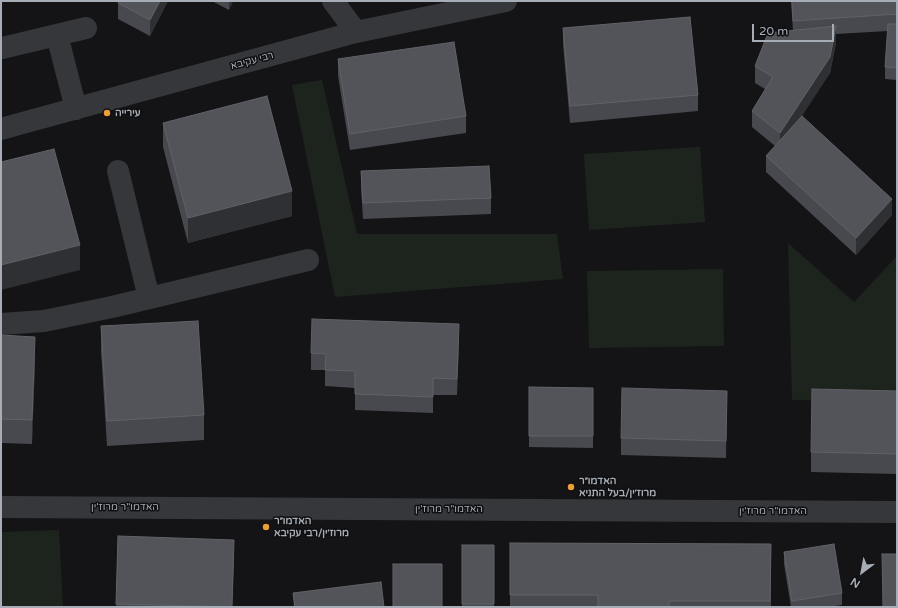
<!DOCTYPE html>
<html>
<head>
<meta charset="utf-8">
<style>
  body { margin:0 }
  #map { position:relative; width:898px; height:608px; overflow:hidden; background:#141416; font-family:"Varela Round",sans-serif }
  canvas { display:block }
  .frame { position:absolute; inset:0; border:2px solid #a7adb6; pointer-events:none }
  .north { position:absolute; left:842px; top:552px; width:40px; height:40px; -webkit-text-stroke:3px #0f0f11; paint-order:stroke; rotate:212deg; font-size:11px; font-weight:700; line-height:16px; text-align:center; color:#a7adb6 }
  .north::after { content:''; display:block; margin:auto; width:14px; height:18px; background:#a7adb6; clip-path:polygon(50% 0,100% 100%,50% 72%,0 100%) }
  .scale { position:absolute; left:752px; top:24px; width:82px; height:18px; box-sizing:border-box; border:2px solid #a7adb6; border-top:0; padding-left:5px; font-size:12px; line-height:14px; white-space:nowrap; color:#a7adb6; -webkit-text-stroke:3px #0f0f11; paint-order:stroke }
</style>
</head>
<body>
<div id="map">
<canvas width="898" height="608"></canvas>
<div class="frame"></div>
<div class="north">N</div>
<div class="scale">20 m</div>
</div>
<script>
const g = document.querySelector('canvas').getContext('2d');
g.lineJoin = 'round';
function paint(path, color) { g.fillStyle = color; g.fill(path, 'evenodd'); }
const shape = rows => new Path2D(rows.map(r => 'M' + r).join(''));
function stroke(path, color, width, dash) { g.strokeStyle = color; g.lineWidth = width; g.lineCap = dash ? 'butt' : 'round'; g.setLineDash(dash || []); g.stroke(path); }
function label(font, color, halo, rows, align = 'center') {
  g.font = font + ' "Varela Round",Heebo,sans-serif'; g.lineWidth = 3; g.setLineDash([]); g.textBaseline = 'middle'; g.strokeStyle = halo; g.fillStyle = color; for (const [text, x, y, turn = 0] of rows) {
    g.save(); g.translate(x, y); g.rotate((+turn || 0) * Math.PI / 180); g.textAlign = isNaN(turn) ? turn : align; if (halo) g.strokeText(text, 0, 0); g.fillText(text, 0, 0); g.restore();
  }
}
const green = shape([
  [322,80,357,234,557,234,563,279,335,297,292,85],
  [700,147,705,222,589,230,584,154],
  [788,243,854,302,897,256,897,399,792,400],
  [723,269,724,346,589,348,587,271],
  [59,530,63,607,1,607,1,532]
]);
const minor = shape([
  [333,1,356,32],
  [57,35,76,109],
  [2,48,86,28],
  [1,129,356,32,506,1],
  [118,171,149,298],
  [1,324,44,321,112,307,308,260],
  [1,507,897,512]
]);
const wall = shape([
  [168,1,150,36,118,19,118,3],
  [212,1,233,1,229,10],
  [791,1,897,1,897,80,885,79,885,67,888,31,836,34,836,43,830,73,799,119,892,215,856,255,766,172,766,156,775,146,752,127,752,111,765,89,755,83,755,66,793,31],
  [563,28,698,95,698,111,570,123,563,44],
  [338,59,466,116,466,133,350,150,338,76],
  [163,123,292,216,188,243,163,147],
  [361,171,491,198,491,214,363,219,361,187],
  [101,326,204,415,204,440,107,446,101,351],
  [1,335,35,361,32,444,1,443],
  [459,340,457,395,433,395,433,413,355,410,355,388,325,386,325,370,311,370,311,353],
  [529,387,593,388,593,448,529,447],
  [727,391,726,458,621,455,621,438],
  [897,391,897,474,811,472,811,452],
  [118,536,234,556,232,607,116,607],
  [510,543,771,544,771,607,510,607],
  [462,545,494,545,494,607,462,607],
  [784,552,842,593,842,605,828,607,791,607,784,564],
  [293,593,384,607,294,607]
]);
const shadedWall = shape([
  [160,1,168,1,150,36,150,20],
  [229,1,233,1,229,10],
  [836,26,836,43,830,73,780,150,780,133],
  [292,191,292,216,188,243,188,218],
  [892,199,892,215,856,255,856,238],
  [80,245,80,270,1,290,1,265],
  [459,324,459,340,457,395,457,379],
  [35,337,35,361,32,444,32,420],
  [234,540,234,556,232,607]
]);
const building = shape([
  [119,1,160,1,150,20,118,3,119,1],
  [792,1,897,1,897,14,793,21,792,1],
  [690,17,698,95,570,106,563,28,690,17],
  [888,24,897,24,897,68,885,67,888,24],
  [836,26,830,57,780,133,752,111,773,77,755,66,768,33,836,26],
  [454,42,466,116,350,134,338,59,454,42],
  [267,96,292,191,188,218,163,123,267,96],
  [802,116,892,199,856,238,766,156,802,116],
  [54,149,80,245,1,265,1,162,54,149],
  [489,166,491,198,363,203,361,171,489,166],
  [312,319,459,324,457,379,433,378,433,397,355,394,355,371,325,370,326,354,311,353,312,319],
  [198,321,204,415,107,421,101,326,198,321],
  [1,335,35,337,32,420,1,419,1,335],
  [529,387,593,388,593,436,529,436,529,387],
  [622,388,727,391,726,441,621,438,622,388],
  [812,389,897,391,897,454,811,452,812,389],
  [118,536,234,540,232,607,116,604,118,536],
  [510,543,771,544,770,601,669,601,669,607,598,607,598,595,510,595,510,543],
  [834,544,842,593,792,601,784,552,834,544],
  [462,545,494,545,494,604,462,604,462,545],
  [882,554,897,554,897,607,883,607,882,554],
  [393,564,442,564,442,607,393,607,393,564],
  [381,582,384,607,295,607,293,593,381,582]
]);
const markers = [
  [107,113,4,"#ea9e38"],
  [571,487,4,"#ea9e38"],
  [266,527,4,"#ea9e38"]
];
const streetNames = [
  ["רבי עקיבא",252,61,-15],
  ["האדמו\"ר מרוז'ין",125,507],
  ["האדמו\"ר מרוז'ין",449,509],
  ["האדמו\"ר מרוז'ין",773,511]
];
const poiNames = [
  ["עירייה",115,113],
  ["האדמו״ר",579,481],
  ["מרוז׳ין/בעל התניא",579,493],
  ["האדמו״ר",274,521],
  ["מרוז׳ין/רבי עקיבא",274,533]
];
paint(green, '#1d241d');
stroke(minor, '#35373b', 22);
paint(wall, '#48494e');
paint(shadedWall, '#2f3033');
paint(building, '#525459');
stroke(building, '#606268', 1);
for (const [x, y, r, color] of markers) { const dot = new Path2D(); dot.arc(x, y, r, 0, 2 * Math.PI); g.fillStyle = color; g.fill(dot); stroke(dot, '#0f0f11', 1.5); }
label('10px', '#a7adb6', '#0f0f11', streetNames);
label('bold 10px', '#a7adb6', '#0f0f11', poiNames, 'left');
</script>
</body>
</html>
